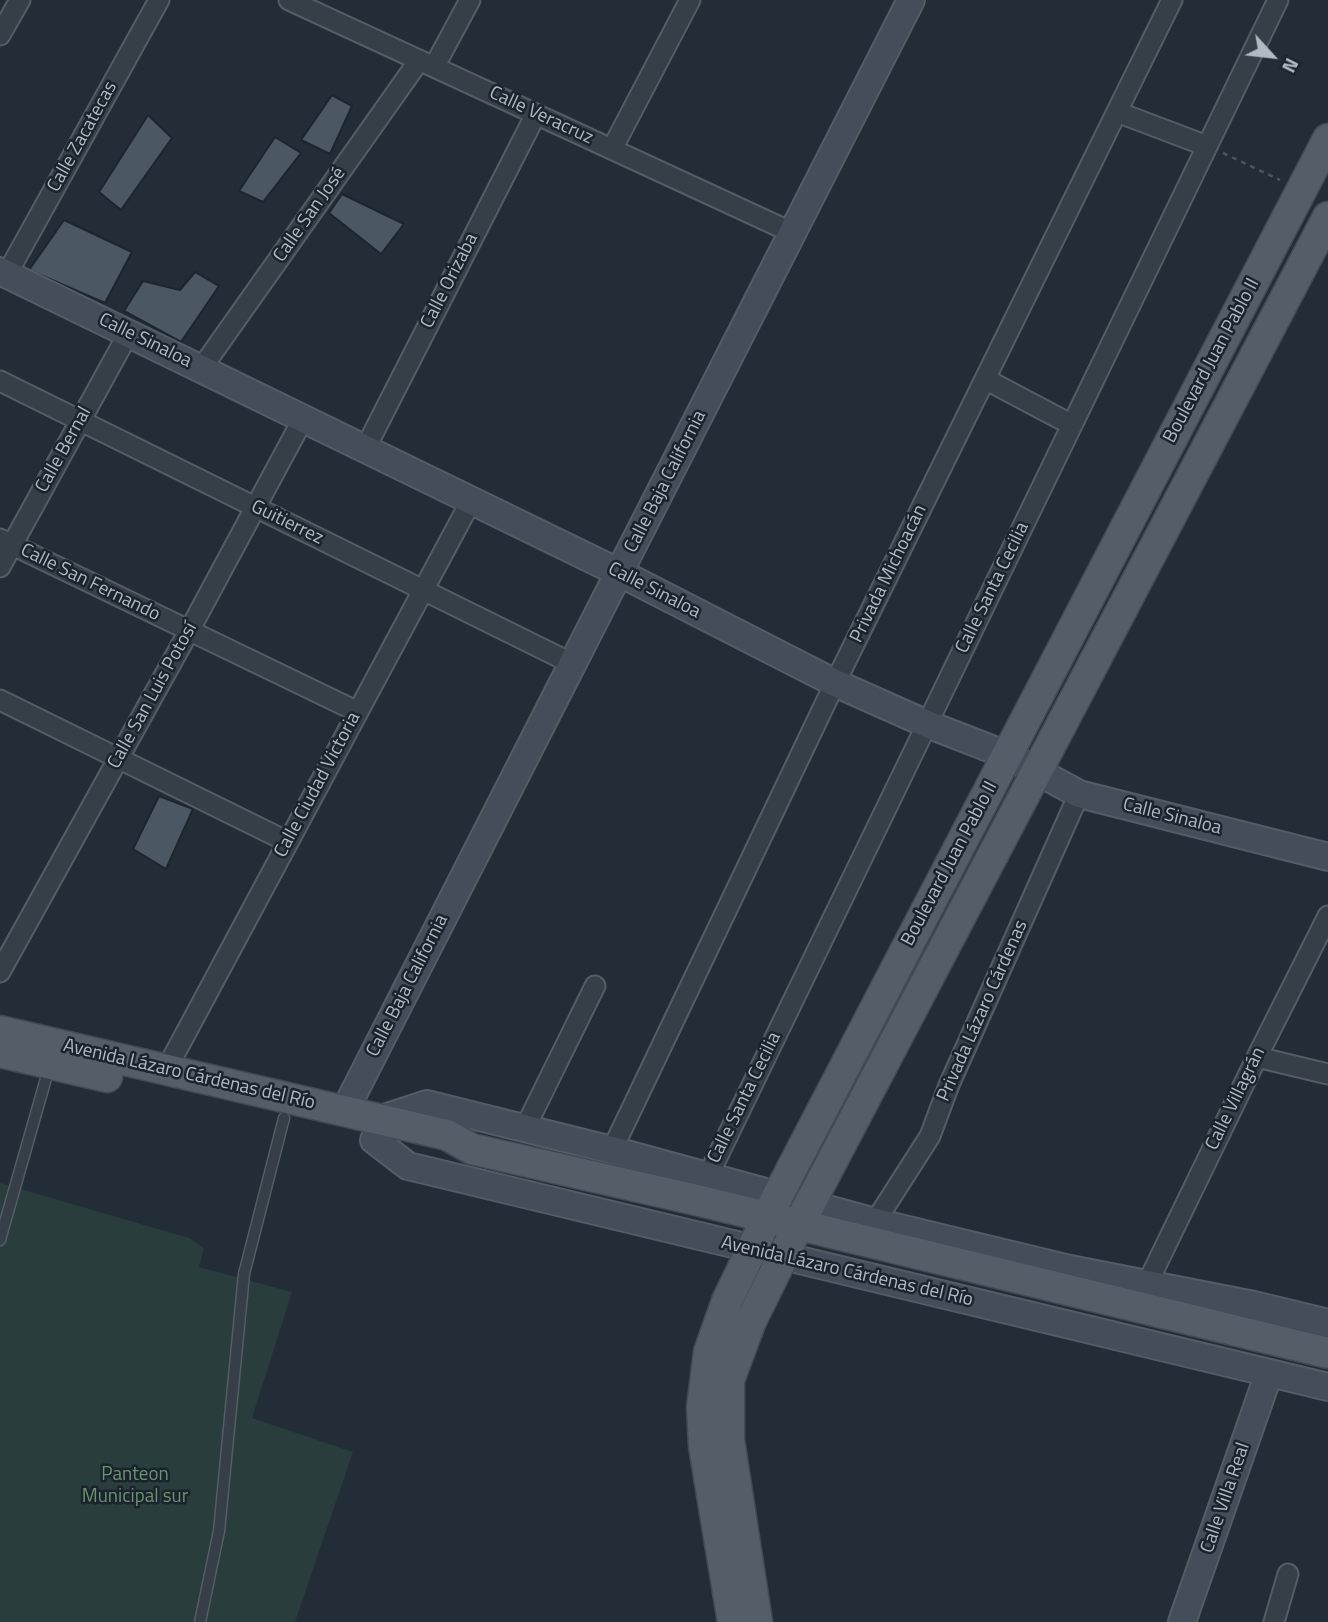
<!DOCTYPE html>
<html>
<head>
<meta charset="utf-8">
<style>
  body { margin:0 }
  #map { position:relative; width:1328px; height:1622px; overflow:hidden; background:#232d37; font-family:"Titillium Web",sans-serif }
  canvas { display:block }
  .north { position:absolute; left:1237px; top:21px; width:70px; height:70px; -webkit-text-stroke:5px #1b232d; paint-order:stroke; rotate:117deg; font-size:19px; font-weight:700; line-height:28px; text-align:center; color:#b1b9c4 }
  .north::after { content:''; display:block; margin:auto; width:24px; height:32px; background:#b1b9c4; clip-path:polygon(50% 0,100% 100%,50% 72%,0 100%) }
</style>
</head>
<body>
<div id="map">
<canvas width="1328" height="1622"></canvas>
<div class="north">N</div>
</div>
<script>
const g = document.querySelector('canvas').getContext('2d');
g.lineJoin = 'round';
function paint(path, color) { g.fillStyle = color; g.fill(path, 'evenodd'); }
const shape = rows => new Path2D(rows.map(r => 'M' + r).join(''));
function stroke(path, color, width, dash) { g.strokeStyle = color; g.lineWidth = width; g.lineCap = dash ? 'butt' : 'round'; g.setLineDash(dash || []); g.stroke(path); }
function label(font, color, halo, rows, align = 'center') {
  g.font = font + ' "Titillium Web",sans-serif'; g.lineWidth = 5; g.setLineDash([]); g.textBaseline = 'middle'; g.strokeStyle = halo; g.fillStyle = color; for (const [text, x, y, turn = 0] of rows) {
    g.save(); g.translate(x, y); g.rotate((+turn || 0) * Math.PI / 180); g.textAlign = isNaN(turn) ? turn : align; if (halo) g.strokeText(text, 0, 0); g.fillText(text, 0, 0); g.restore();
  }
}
const green = shape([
  [0,1183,189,1238,204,1248,199,1267,292,1292,252,1418,353,1452,295,1622,0,1622]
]);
const building = shape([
  [332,95,352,106,330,154,301,140,332,95],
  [148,115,172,138,121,210,99,192,148,115],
  [275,137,301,153,263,202,239,191,275,137],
  [342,194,404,224,381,254,329,213,342,194],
  [64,220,132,252,105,303,29,270,64,220],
  [195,272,219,286,181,342,124,311,143,281,180,290,195,272],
  [159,796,193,809,166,869,133,849,159,796]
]);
const path = shape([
  [1223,153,1280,180]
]);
const lane = shape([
  [0,1240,49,1068],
  [200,1622,219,1531,244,1274,284,1118]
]);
const street = shape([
  [289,0,793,233],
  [0,35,20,0],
  [434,67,470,0],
  [1117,112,1207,146],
  [612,149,690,0],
  [7,274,159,0],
  [201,369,418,62],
  [985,379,1072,425],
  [0,381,573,664],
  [365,449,536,114],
  [0,539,358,712],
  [0,567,128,334],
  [0,700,288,842],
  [0,972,189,631,303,419],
  [1257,1057,1328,1074],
  [166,1070,471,501],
  [525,1128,595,986],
  [612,1150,835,683,1172,0],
  [708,1176,1278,0],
  [875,1222,930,1136,949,1085,1079,794],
  [1147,1284,1257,1057,1328,916],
  [1274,1622,1288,1574]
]);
const secondary = shape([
  [0,271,620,573,835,683,927,724,1007,755,1079,794,1328,857],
  [344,1112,911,0],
  [378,1120,427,1104,612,1150,875,1222,1070,1269,1254,1305,1328,1323],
  [374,1140,408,1166,1328,1387],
  [1182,1622,1269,1373]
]);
const primary = shape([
  [0,1031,447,1135,472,1149,696,1200,1328,1353],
  [0,1052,107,1077],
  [733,1622,704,1446,702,1407,709,1352,727,1301,778,1195,1328,139],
  [757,1622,729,1440,729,1380,751,1321,798,1226,1328,217]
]);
const streetNames = [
  ["Calle Veracruz",541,116,25],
  ["Calle Zacatecas",83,137,-61],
  ["Calle San José",310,215,-55],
  ["Calle Orizaba",450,281,-63],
  ["Calle Sinaloa",145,341,26],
  ["Boulevard Juan Pablo II",1212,361,-62],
  ["Calle Bernal",64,450,-61],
  ["Calle Baja California",666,482,-63],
  ["Guitierrez",287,523,26],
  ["Privada Michoacán",889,574,-64],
  ["Calle San Fernando",90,583,26],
  ["Calle Santa Cecilia",993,588,-64],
  ["Calle Sinaloa",654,591,27],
  ["Calle San Luis Potosí",153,696,-61],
  ["Calle Ciudad Victoria",318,785,-62],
  ["Calle Sinaloa",1172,817,14],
  ["Boulevard Juan Pablo II",950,864,-62],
  ["Calle Baja California",408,986,-63],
  ["Privada Lázaro Cárdenas",983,1011,-66],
  ["Avenida Lázaro Cárdenas del Río",189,1075,13],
  ["Calle Santa Cecilia",745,1098,-64],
  ["Calle Villagrán",1236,1099,-64],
  ["Avenida Lázaro Cárdenas del Río",847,1272,13],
  ["Calle Villa Real",1226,1498,-71]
];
const parkNames = [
  ["Panteon",135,1475],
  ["Municipal sur",135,1497]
];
paint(green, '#283d3c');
paint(building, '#4b5763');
stroke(building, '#1d252f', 2);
stroke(lane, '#545c66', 13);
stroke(street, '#545c66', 23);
stroke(secondary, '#545c66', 30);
stroke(primary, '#424a54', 33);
stroke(path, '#46585a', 2.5, [5, 5]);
stroke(lane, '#363e48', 10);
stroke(street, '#363e48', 19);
stroke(secondary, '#444e5b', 26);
stroke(primary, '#545e68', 30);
label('19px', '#b1b9c4', '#1b232d', streetNames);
label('19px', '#6a9371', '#1b232d', parkNames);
</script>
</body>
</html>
